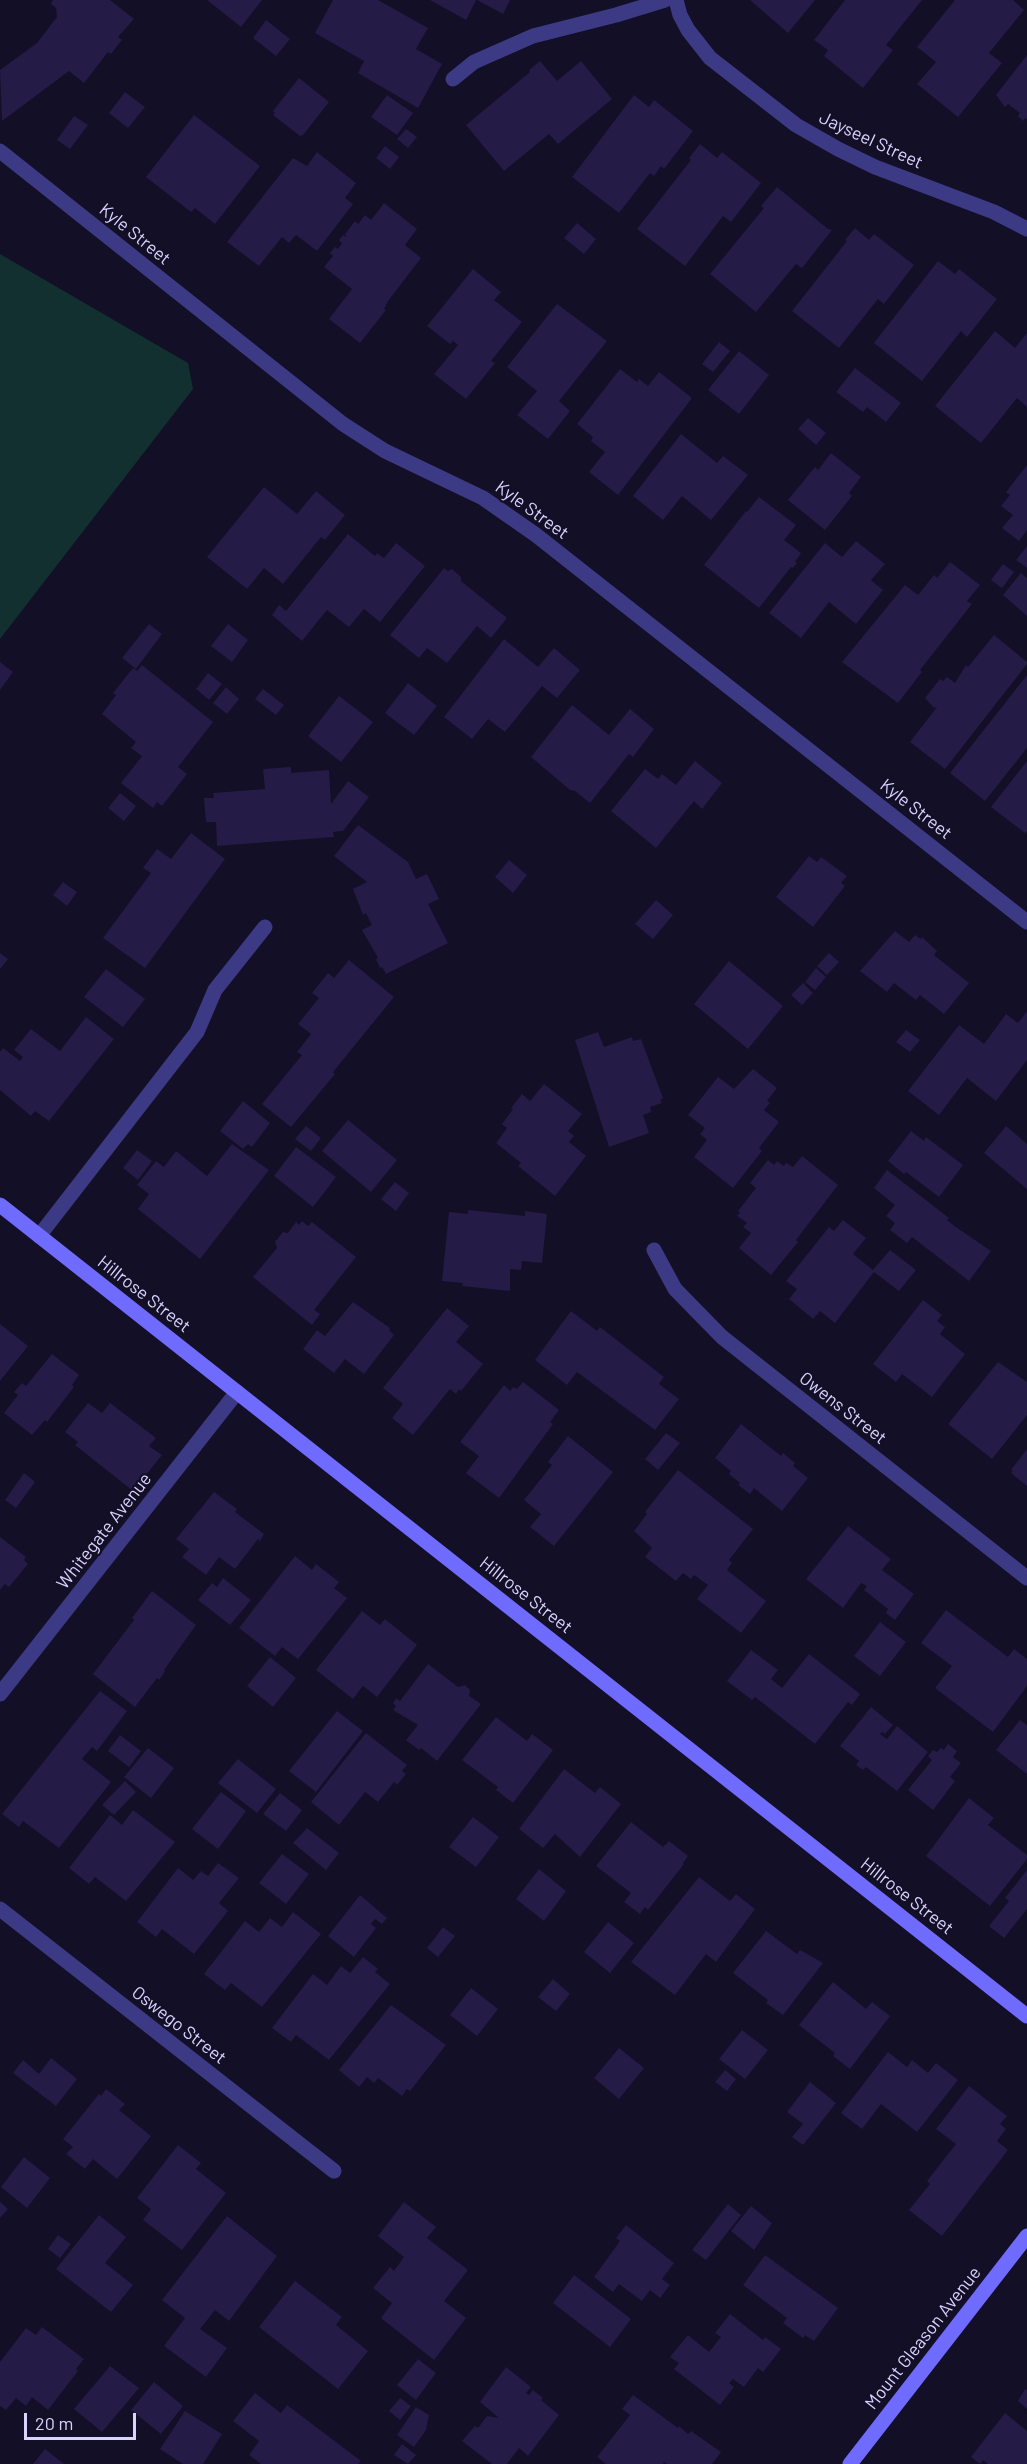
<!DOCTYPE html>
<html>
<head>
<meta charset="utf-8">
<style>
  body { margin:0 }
  #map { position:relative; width:1027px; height:2464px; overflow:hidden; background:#130f26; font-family:Barlow,sans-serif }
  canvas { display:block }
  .scale { position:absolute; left:24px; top:2413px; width:112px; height:27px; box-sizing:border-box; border:3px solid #d9d4ff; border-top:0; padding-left:8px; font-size:18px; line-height:21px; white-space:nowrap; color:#d9d4ff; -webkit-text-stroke:4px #130f26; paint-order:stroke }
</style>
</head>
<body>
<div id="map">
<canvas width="1027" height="2464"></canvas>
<div class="scale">20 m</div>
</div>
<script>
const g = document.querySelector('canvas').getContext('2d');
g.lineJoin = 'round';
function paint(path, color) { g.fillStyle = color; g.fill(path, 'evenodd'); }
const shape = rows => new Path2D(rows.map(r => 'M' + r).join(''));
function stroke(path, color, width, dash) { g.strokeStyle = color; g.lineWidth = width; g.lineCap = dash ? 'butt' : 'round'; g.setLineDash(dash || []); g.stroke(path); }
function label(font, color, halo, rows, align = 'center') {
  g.font = font + ' Barlow,sans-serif'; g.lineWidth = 4.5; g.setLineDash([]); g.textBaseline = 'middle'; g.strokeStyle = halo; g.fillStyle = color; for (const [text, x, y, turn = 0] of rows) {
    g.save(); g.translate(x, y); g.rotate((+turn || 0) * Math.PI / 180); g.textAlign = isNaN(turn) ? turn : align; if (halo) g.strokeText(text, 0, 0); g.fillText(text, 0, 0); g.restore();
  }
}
const green = shape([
  [0,254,188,363,193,389,0,639]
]);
const building = shape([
  [53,0,110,0,134,19,118,37,122,40,111,54,108,52,84,83,69,71,2,121,0,70,37,43,57,17,56,8,51,4],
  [207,0,262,0,241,27],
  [333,0,378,0,428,28,416,49,442,64,418,108,358,73,364,61,315,33],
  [430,0,476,0,466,20],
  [477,0,510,0,503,14],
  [750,0,815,0,788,33],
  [845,0,922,0,886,45,893,50,863,88,824,56,828,50,814,40],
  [955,0,1013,0,1024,10,989,53,1002,63,958,117,917,84,936,62,917,47],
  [266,20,290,39,276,56,253,38],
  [1027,55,1027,119,1025,118,1023,121,1018,116,1020,113,1008,104,1005,107,996,95],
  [540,61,557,81,581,61,612,99,558,144,549,134,504,171,466,125,530,72,529,70],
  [299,78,329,102,303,135,300,136,273,115,275,113,273,111],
  [125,92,145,107,128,128,109,113],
  [387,95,413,113,397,135,371,117],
  [634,95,649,107,654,100,693,131,664,169,661,166,654,176,650,173,619,213,572,177],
  [194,115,260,166,215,224,195,208,191,212,146,177],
  [74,116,88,125,70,149,57,140],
  [406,129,417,137,408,148,397,139],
  [700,144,717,158,722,152,761,183,731,222,723,216,685,266,637,229,691,160,689,158],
  [385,146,399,157,390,169,376,158],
  [317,152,356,183,345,198,353,204,317,251,296,235,289,243,282,237,259,266,227,242,293,158,307,166],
  [777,187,828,229,832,230,802,268,796,264,756,312,710,274,764,208,761,206],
  [384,203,417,229,405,245,421,258,388,301,384,309,386,310,360,343,329,319,352,289,324,267,333,256,330,253,335,247,338,249,342,243,339,240,343,235,347,237,345,234,355,221,358,224,365,215,371,220],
  [577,223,596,239,584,254,564,238],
  [855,228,869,240,874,234,914,265,884,304,878,299,839,348,792,311,847,241,845,240],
  [938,261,955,274,959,269,997,299,967,337,961,331,922,381,874,343],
  [473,269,501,292,494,300,522,322,491,361,495,363,466,399,434,374,458,345,453,341,450,344,427,326],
  [557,304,607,341,559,401,570,411,548,439,517,415,537,391,507,367],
  [995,331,1015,348,1027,333,1027,407,1017,398,981,443,935,406],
  [719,342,730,351,713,372,702,364],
  [739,351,769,375,739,414,708,390],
  [855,368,901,403,886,422,867,407,863,412,836,392],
  [620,369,637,382,639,379,648,386,659,372,692,398,618,495,589,472,605,452,591,441,593,437,577,424],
  [808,418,826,433,816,445,798,429],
  [681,434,717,463,723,456,748,475,711,520,682,496,663,520,633,496],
  [831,453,861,477,849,493,852,496,825,530,788,500,815,467,818,470],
  [1027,465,1027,530,1019,541,1002,528,1013,515,1001,506,1010,495,1006,492],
  [264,487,297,514,316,491,345,515,325,540,321,537,283,584,264,568,247,589,207,557],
  [759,497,796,525,784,540,801,553,795,562,797,563,793,568,791,567,759,608,704,565,746,511,747,512],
  [348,534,375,556,377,553,384,558,396,543,425,566,380,622,364,609,349,627,327,610,302,641,272,615,279,605,286,611],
  [856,541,885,564,871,580,883,590,856,624,829,602,801,638,769,613,825,543,842,557],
  [1027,546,1027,568,1016,560],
  [950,562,980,585,967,601,972,604,920,670,922,672,898,703,842,662,905,585,918,595,934,575,937,578],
  [1003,564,1014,572,1002,588,991,580],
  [444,568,448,571,452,569,461,577,461,581,507,618,491,638,477,626,447,663,427,648,419,658,390,635],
  [1021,573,1027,578,1027,616,1003,595],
  [149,624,162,634,136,669,122,658],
  [228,624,248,640,232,662,211,646],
  [994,635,1027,662,1027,664,945,769,910,742,937,707,934,708,925,698,940,679,943,681,947,677,955,683,966,665,968,667],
  [504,639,538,667,554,648,580,670,557,698,542,686,505,732,488,719,472,739,444,717],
  [0,662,13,672,0,690],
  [142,665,213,722,178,767,187,774,162,806,157,802,153,808,121,783,142,756,131,748,136,742,102,714,116,695,113,693,133,668,137,671],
  [208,673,222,684,209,700,196,689],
  [1027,675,1027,748,985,801,950,773],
  [408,683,437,706,414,735,385,713],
  [226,687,239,699,227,714,213,703],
  [263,689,284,705,276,715,255,699],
  [339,696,373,722,341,762,308,736],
  [572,705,609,735,630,709,654,729,633,757,629,754,590,803,575,791,570,790,531,757],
  [695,761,722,783,702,809,694,801,656,848,611,811,645,769,658,779,662,774,676,785],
  [1027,761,1027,831,1025,833,991,807],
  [291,767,291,773,329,770,331,804,348,781,369,797,343,831,333,832,334,837,217,846,216,822,206,822,204,798,214,798,213,793,265,789,263,769],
  [120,793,136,806,124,821,108,808],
  [358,825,408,862,416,879,427,874,439,899,428,904,448,943,386,974,382,967,380,968,376,959,378,958,362,930,372,925,366,913,363,915,353,889,367,882,334,856],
  [191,833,225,859,145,968,103,938,151,873,143,868,157,849,171,859],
  [809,856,817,862,821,857,847,876,841,883,845,886,813,927,776,897],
  [509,860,527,875,513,893,495,877],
  [63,882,77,892,67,906,53,895],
  [656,900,673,915,653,939,635,924],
  [895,931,909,942,915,935,921,939,922,937,937,951,934,955,969,983,944,1014,920,995,916,1000,894,983,887,992,860,971],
  [0,953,8,959,0,969],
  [829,953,839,962,827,975,817,966],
  [349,960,394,997,333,1072,335,1074,291,1127,262,1104,302,1055,297,1052,311,1034,298,1024,319,998,312,993,328,973,334,978],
  [729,961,783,1006,748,1049,694,1004],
  [816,968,826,977,815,990,805,982],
  [106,969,145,999,123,1027,84,997],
  [803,983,813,993,802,1005,791,995],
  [1027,1011,1027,1060,996,1101,967,1078,939,1115,908,1091,959,1025,984,1044,1006,1014,1018,1023],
  [86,1017,114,1039,49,1121,35,1111,31,1116,0,1090,0,1052,3,1048,20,1061,23,1057,14,1050,31,1029,60,1051],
  [906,1030,920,1040,910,1052,896,1042],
  [598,1032,604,1047,632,1037,633,1041,641,1039,663,1098,660,1100,662,1103,650,1107,651,1112,643,1115,649,1133,609,1147,575,1040],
  [753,1069,777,1088,767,1101,770,1103,764,1110,779,1122,759,1148,762,1151,733,1188,694,1157,707,1140,700,1134,705,1128,688,1115,718,1077,734,1089],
  [544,1084,582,1114,568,1131,574,1136,569,1142,586,1156,555,1196,518,1166,521,1163,496,1143,507,1128,502,1124,513,1109,511,1108,522,1094,530,1101],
  [243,1101,270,1123,252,1147,248,1144,243,1149,220,1131],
  [348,1120,397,1160,371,1192,322,1151],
  [306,1126,321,1138,311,1151,295,1139],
  [1006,1126,1027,1144,1027,1189,984,1153],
  [911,1131,924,1141,926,1137,963,1165,939,1197,906,1172,904,1174,888,1161],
  [232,1144,269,1170,200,1259,138,1209,149,1194,137,1185,156,1161,164,1167,176,1151,207,1176],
  [296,1147,336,1177,313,1207,274,1176],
  [137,1150,152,1161,138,1180,123,1168],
  [802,1156,838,1185,796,1240,798,1242,771,1275,739,1248,751,1233,743,1227,747,1223,737,1216,740,1212,738,1211,756,1188,750,1183,768,1160,774,1165,777,1161,784,1166,786,1163,793,1167],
  [887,1170,949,1218,947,1220,953,1225,991,1251,969,1281,912,1237,907,1243,890,1230,895,1223,886,1216,895,1205,874,1188],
  [395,1182,409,1193,396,1211,381,1199],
  [468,1210,525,1216,525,1211,547,1214,542,1263,522,1261,521,1270,510,1269,510,1291,462,1286,463,1283,442,1281,449,1212,468,1214],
  [843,1220,866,1238,853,1254,873,1270,890,1250,916,1270,899,1291,874,1272,835,1323,820,1311,813,1319,789,1299,797,1289,786,1281,829,1227,834,1231],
  [302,1221,308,1226,312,1222,356,1257,314,1310,320,1314,312,1325,253,1277,277,1248,275,1242,283,1232,288,1233,296,1222,299,1225],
  [923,1300,942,1315,937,1321,945,1327,940,1334,965,1354,932,1397,902,1374,896,1382,873,1364],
  [353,1302,390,1328,389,1330,394,1335,364,1374,345,1359,334,1373,303,1349,317,1330,325,1336],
  [447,1308,469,1326,456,1342,483,1364,461,1391,459,1389,456,1394,450,1389,413,1435,392,1418,403,1404,383,1388],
  [571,1311,597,1331,600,1327,664,1377,659,1384,679,1399,655,1430,577,1372,567,1385,535,1360],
  [0,1324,28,1346,0,1381],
  [52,1354,79,1375,72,1385,74,1387,47,1422,45,1420,32,1435,4,1413,18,1395,14,1392,22,1383,26,1386],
  [998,1362,1027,1382,1027,1415,992,1459,948,1424],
  [523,1382,559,1410,550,1422,553,1424,499,1498,466,1473,479,1456,460,1442,504,1385,510,1391,513,1387,517,1389],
  [88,1403,102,1413,110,1403,156,1438,149,1446,162,1455,133,1491,75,1445,78,1442,65,1432],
  [741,1424,781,1456,783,1453,795,1463,793,1466,808,1478,782,1511,754,1488,750,1494,738,1485,740,1483,729,1474,731,1471,715,1458],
  [666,1433,680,1443,658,1470,645,1459],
  [568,1436,613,1472,554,1546,530,1527,541,1514,524,1500,552,1465,548,1462],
  [1027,1449,1027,1486,1011,1473,1013,1471,1011,1470],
  [678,1470,753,1529,729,1560,732,1563,727,1570,766,1601,741,1633,697,1599,708,1585,694,1575,691,1579,683,1573,676,1581,645,1557,652,1548,634,1531,647,1514,645,1512],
  [24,1473,35,1482,16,1508,5,1500],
  [214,1492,237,1509,235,1512,264,1534,260,1541,258,1539,235,1569,219,1557,206,1575,182,1557,189,1549,176,1539],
  [848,1526,891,1559,882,1570,914,1594,895,1620,886,1613,888,1609,864,1590,867,1586,861,1583,843,1608,806,1579],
  [0,1537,26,1557,24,1560,28,1564,9,1587,5,1584,0,1590],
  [295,1556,312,1570,316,1564,339,1582,334,1588,347,1598,298,1659,282,1647,275,1656,239,1628],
  [223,1578,251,1600,230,1625,198,1600,212,1583,217,1587],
  [152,1591,196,1625,164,1670,165,1671,159,1680,157,1678,135,1707,93,1674,134,1620,132,1618],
  [946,1610,1008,1657,1014,1649,1027,1659,1027,1686,993,1732,935,1688,952,1666,921,1643],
  [362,1611,380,1625,385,1619,417,1645,377,1697,363,1686,353,1699,316,1670],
  [880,1622,906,1642,880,1676,854,1656],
  [751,1650,778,1670,771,1679,782,1688,809,1654,860,1694,852,1705,848,1702,815,1744,755,1697,752,1700,727,1681],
  [270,1657,296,1678,273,1707,247,1686],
  [428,1664,458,1687,465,1685,470,1690,469,1696,481,1704,437,1761,421,1748,419,1750,406,1740,418,1725,393,1710,396,1706,393,1703,396,1698,400,1701],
  [100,1691,127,1711,97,1751,92,1747,82,1759,111,1782,59,1848,23,1821,19,1827,2,1814],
  [871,1707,893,1725,885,1734,882,1732,880,1734,887,1739,897,1726,928,1752,897,1791,866,1767,863,1770,856,1765,859,1761,840,1746],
  [337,1711,363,1731,316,1792,289,1771],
  [496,1717,527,1741,532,1734,553,1750,513,1803,496,1790,498,1787,462,1760],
  [1020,1720,1027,1725,1027,1774,996,1750],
  [366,1733,407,1765,402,1771,406,1774,397,1785,394,1782,378,1802,365,1792,339,1825,311,1802],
  [120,1735,141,1751,129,1767,108,1751],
  [948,1744,957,1751,953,1757,961,1763,950,1777,955,1781,933,1810,908,1790,932,1760,928,1756,933,1750,937,1752,941,1748,944,1750],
  [148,1748,174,1768,151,1798,124,1777],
  [238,1759,276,1789,257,1813,218,1783],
  [564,1769,595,1793,600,1787,621,1804,580,1857,555,1834,543,1848,519,1829],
  [125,1781,136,1792,114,1815,102,1805],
  [221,1792,246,1811,218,1849,192,1829],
  [280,1793,302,1810,286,1831,263,1814],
  [969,1798,994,1818,988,1825,1027,1855,1027,1859,990,1906,926,1856],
  [133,1810,175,1842,126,1901,95,1877,89,1884,69,1868,110,1815,122,1825],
  [473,1817,499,1837,476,1867,449,1847],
  [631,1822,663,1847,669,1841,688,1856,683,1863,684,1864,648,1910,645,1907,640,1914,624,1902,631,1893,596,1866],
  [307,1828,339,1853,326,1870,293,1843],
  [282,1854,309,1874,286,1904,259,1883],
  [218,1863,239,1878,219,1903,228,1911,194,1954,162,1929,156,1937,137,1922,178,1868,193,1880,201,1871,208,1876],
  [539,1869,566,1891,544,1921,516,1899],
  [1027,1870,1027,1909,1004,1938,989,1926,1009,1901,1005,1898],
  [699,1877,730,1901,736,1894,755,1909,716,1962,706,1954,675,1995,631,1962],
  [360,1895,387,1918,382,1924,375,1919,371,1924,376,1928,354,1957,328,1936],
  [293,1912,321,1934,262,2007,231,1983,225,1990,204,1974,245,1921,259,1932,270,1918,282,1927],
  [608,1922,634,1943,610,1973,584,1952],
  [443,1927,455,1936,438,1957,427,1948],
  [766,1931,797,1954,800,1950,823,1963,783,2015,766,2003,768,2000,733,1973],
  [363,1957,378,1969,375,1972,390,1984,329,2060,296,2035,291,2042,272,2028,313,1974,327,1985,341,1966,350,1973],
  [553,1979,570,1994,556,2011,538,1997],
  [833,1982,866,2009,872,2002,890,2016,850,2069,833,2056,835,2053,799,2025],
  [471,1988,498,2009,477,2036,450,2015],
  [391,2005,446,2045,410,2091,407,2089,402,2096,378,2078,374,2083,367,2077,359,2087,339,2070],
  [742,2030,768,2050,745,2079,719,2059],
  [619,2048,644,2068,619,2099,594,2078],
  [888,2052,907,2067,912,2060,928,2073,936,2063,958,2080,917,2132,881,2104,862,2129,841,2113],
  [51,2058,77,2079,56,2106,13,2073,23,2060,39,2074],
  [725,2070,736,2079,727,2091,715,2082],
  [810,2082,836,2103,803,2145,792,2137,803,2124,787,2112],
  [969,2086,1007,2116,1000,2124,1006,2129,997,2141,1008,2150,942,2236,909,2210,930,2184,927,2181,956,2144,936,2129],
  [106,2089,125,2104,119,2110,151,2136,117,2179,93,2159,85,2169,66,2154,73,2147,63,2139,99,2094,101,2096],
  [178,2145,201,2163,196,2169,226,2193,182,2250,143,2220,151,2209,137,2198],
  [24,2157,50,2178,27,2208,1,2187],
  [0,2202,8,2209,0,2218],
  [404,2202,436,2227,427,2238,468,2270,444,2301,466,2318,434,2360,381,2318,392,2303,373,2288,390,2267,394,2271,404,2257,378,2236],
  [728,2204,741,2215,706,2260,692,2250],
  [751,2206,772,2223,754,2250,731,2231],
  [99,2215,126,2237,105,2263,133,2285,111,2312,56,2269],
  [227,2216,277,2256,229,2321,215,2310,200,2329,227,2348,206,2377,164,2346,185,2318,162,2300],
  [626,2225,674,2263,662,2279,670,2285,660,2298,650,2290,642,2301,619,2284,613,2292,594,2277,620,2241,616,2238],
  [58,2235,71,2244,60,2258,48,2249],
  [765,2255,838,2308,814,2341,805,2335,803,2338,783,2323,787,2318,743,2285],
  [574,2275,631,2319,610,2347,553,2303],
  [295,2281,342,2317,336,2325,368,2351,338,2389,259,2327],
  [730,2314,763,2340,765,2337,781,2349,763,2372,758,2368,744,2387,733,2379,729,2383,734,2387,720,2405,674,2369,679,2363,670,2357,688,2335,709,2352,721,2337,715,2333],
  [42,2327,84,2359,76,2369,78,2371,48,2410,32,2397,26,2406,16,2398,6,2410,0,2406,0,2362,26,2328,36,2335],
  [418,2359,436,2373,416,2400,397,2385],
  [110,2366,139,2388,102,2432,74,2409],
  [506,2367,531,2387,526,2393,529,2395,533,2390,543,2398,541,2400,559,2415,528,2456,519,2448,507,2464,492,2464,462,2441,475,2426,478,2428,487,2416,499,2418,480,2402],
  [154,2382,183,2406,161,2434,131,2410],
  [1025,2389,1027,2390,1027,2409,1018,2401],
  [255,2393,281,2413,287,2405,361,2461,358,2464,261,2464,249,2455,259,2441,233,2421],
  [633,2395,678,2428,679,2426,688,2434,691,2431,721,2452,712,2464,667,2464,664,2462,663,2464,606,2464,597,2457,630,2415,622,2409],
  [400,2398,411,2406,400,2420,389,2411],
  [416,2407,429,2415,426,2430,414,2447,397,2435],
  [185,2411,222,2434,203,2464,183,2464,160,2449],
  [1005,2413,1027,2431,1027,2464,988,2464,983,2460,980,2464,971,2457],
  [402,2444,416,2455,408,2464,394,2455],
  [45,2449,64,2464,33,2464]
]);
const lane = shape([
  [453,79,474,62,533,36,616,15,665,0]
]);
const street = shape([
  [676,0,680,15,688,30,710,58,796,125,838,149,875,167,994,212,1027,229],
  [0,151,343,424,385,451,483,498,536,535,1027,922],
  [39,1236,197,1032,215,990,265,927],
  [654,1250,675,1289,722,1337,1027,1578],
  [0,1694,237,1392],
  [0,1909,334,2171]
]);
const secondary = shape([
  [0,1205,1027,2016],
  [850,2464,1027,2236]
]);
const streetNames = [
  ["Jayseel Street",871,140,25],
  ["Kyle Street",135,234,39],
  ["Kyle Street",532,510,36],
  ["Kyle Street",916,809,38],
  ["Hillrose Street",144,1294,38],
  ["Owens Street",843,1408,38],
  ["Whitegate Avenue",104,1531,-52],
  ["Hillrose Street",526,1595,38],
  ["Hillrose Street",907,1896,38],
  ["Oswego Street",179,2025,38],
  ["Mount Gleason Avenue",923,2338,-52]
];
paint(green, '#12302f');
paint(building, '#241b47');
stroke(lane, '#3d3a85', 15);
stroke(street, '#3d3a85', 15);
stroke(secondary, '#6f6bff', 15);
label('18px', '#d9d4ff', '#130f26', streetNames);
</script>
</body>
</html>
